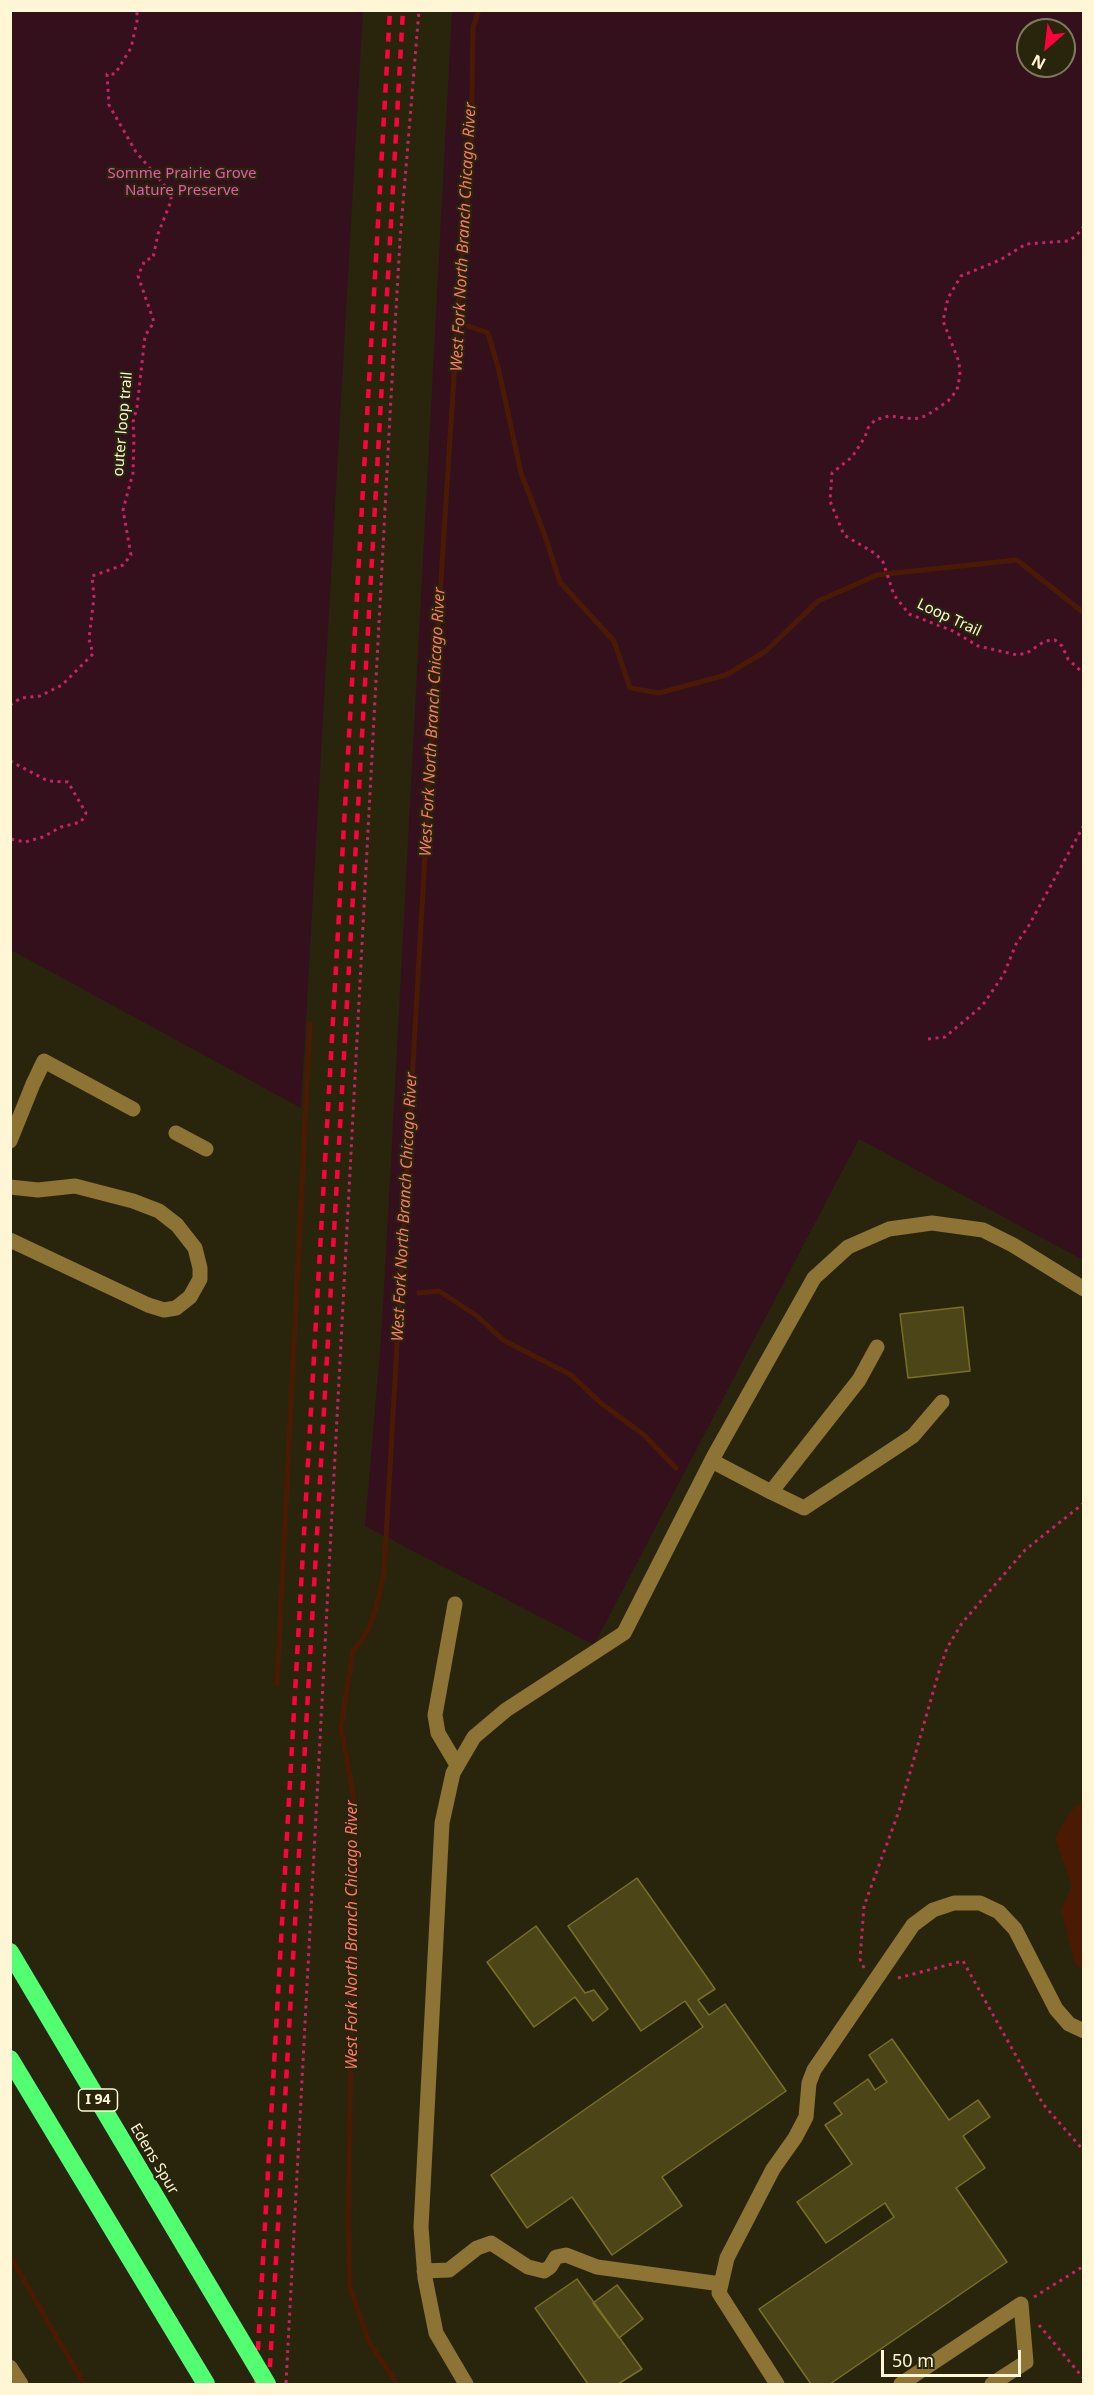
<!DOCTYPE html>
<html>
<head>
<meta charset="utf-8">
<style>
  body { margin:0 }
  #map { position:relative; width:1094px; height:2395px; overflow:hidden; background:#29250d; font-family:"Noto Sans",sans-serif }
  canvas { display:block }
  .frame { position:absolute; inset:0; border:12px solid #fff6d6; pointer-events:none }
  .north { position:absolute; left:1016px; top:18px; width:60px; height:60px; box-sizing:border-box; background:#29250d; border:2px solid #7f795d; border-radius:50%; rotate:208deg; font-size:16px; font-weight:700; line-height:24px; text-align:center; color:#fff6d6 }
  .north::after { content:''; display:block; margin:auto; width:21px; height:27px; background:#ff023d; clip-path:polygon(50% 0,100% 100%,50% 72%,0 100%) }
  .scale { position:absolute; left:881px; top:2350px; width:140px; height:27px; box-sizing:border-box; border:3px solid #fff6d6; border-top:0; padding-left:8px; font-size:18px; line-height:21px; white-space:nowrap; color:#fff6d6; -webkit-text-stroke:4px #29250d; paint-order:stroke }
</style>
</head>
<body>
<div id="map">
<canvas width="1094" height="2395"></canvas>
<div class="frame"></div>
<div class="north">N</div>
<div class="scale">50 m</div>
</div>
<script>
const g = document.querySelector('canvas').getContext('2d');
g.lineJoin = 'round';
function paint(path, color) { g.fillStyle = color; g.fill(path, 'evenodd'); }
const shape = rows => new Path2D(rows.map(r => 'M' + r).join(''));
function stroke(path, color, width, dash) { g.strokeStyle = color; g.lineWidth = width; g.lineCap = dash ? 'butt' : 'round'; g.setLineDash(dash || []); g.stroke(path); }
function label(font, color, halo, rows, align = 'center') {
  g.font = font + ' "Noto Sans",sans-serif'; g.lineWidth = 4.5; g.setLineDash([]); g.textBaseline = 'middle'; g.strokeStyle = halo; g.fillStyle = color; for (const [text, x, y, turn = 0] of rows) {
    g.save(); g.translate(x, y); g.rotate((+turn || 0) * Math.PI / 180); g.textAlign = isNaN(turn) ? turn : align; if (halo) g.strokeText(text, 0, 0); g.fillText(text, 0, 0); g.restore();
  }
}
const green = shape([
  [10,11,363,11,301,1108,11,950],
  [452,11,1083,11,1083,1260,859,1139,594,1645,365,1526,381,1339,391,1161],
  [1028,30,1064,30,1064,66,1028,66]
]);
const water = shape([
  [1083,1801,1083,1969,1076,1965,1061,1910,1072,1885,1055,1838,1070,1812]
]);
const stream = shape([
  [468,326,488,333,498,367,521,473,544,533,560,582,614,641,630,688,659,693,726,675,766,651,818,601,877,575,1017,560,1084,613],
  [419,1293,439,1291,477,1316,503,1340,571,1375,602,1404,644,1435,676,1468],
  [277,1683,310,1024],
  [10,2256,84,2384],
  [397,2384,369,2342,350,2287,348,2221,355,1806,341,1727,353,1651,368,1631,376,1608,384,1573,438,626,462,252,471,163,473,27,479,10]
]);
const building = shape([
  [963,1307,970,1371,908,1378,900,1314,963,1307],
  [637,1878,715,1989,698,2000,709,2015,725,2004,786,2091,662,2177,682,2206,612,2255,572,2197,527,2228,491,2175,703,2027,685,2001,641,2031,568,1926,637,1878],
  [536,1926,585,1993,594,1990,608,2009,593,2021,575,1997,534,2027,487,1962,536,1926],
  [892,2039,949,2120,978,2100,990,2117,963,2136,985,2168,956,2188,1007,2262,830,2384,811,2384,759,2309,894,2217,885,2203,826,2243,797,2202,852,2164,825,2125,842,2114,834,2103,868,2079,875,2090,887,2082,869,2055,892,2039],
  [577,2279,642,2369,618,2384,588,2384,535,2308,577,2279],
  [617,2285,643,2319,619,2338,593,2303,617,2285]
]);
const path = shape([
  [1084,226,1076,236,1068,241,1026,244,1000,260,961,276,948,298,943,321,959,362,960,375,957,390,948,401,926,416,914,419,889,416,875,420,868,428,865,437,852,457,832,473,830,501,844,535,876,554,883,562,894,595,909,614,953,631,978,646,1017,655,1027,653,1045,641,1055,640,1062,646,1068,659,1084,674],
  [10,705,21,698,40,696,62,685,93,654,89,639,94,597,92,576,123,565,131,555,123,510,133,473,134,438,133,422,137,407,145,336,154,322,138,276,145,260,153,258,158,234,171,201,171,193,136,152,109,105,107,74,115,74,131,48,137,21,137,10],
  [10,761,48,781,68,782,86,813,81,822,61,827,43,837,25,842,10,839],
  [928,1039,945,1037,982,1006,1004,974,1016,944,1028,927,1084,825],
  [864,1968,860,1959,864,1906,899,1811,940,1668,947,1648,962,1623,1025,1550,1084,1503],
  [898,1978,963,1961,1043,2104,1084,2151],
  [1034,2297,1084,2266],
  [1039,2325,1084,2379],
  [286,2383,390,415,400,240,419,10]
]);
const minor = shape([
  [176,1133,206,1149],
  [10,1141,33,1084,44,1061,133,1109],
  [10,1187,38,1190,75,1186,133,1201,159,1211,177,1225,195,1248,200,1268,200,1279,190,1297,176,1308,164,1310,148,1305,10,1240],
  [712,1461,771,1492,859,1380,877,1347],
  [771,1492,804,1508,913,1436,942,1402],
  [455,1604,435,1715,438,1733,457,1765],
  [424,2271,449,2270,477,2248,491,2243,528,2267,544,2271,550,2267,556,2257,566,2255,597,2267,721,2284],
  [10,2367,21,2384],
  [466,2384,436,2333,425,2278,421,2227,442,1823,453,1773,474,1737,506,1710,624,1633,714,1456,814,1278,848,1247,889,1229,932,1223,983,1230,1013,1245,1084,1289],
  [777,2384,719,2293,727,2258,773,2169,795,2138,806,2117,809,2083,814,2070,913,1925,933,1910,954,1903,980,1903,999,1912,1015,1929,1056,2009,1069,2024,1084,2031],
  [901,2384,1021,2304,1026,2362,992,2384]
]);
const highway = shape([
  [10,1952,186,2248],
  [10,2059,206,2384]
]);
const rail = shape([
  [256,2384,390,10],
  [269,2384,403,10]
]);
const highwayBridge = shape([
  [186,2248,267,2384]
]);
const shields = [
  [98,2100,39]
];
const shieldNames = [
  ["I 94",98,2100]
];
const parkNames = [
  ["Somme Prairie Grove",182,174],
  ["Nature Preserve",182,191]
];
const streetNames = [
  ["outer loop trail",123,424,-85],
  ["Loop Trail",949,618,25],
  ["Edens Spur",154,2159,59]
];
const waterNames = [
  ["West Fork North Branch Chicago River",464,237,-87],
  ["West Fork North Branch Chicago River",433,722,-87],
  ["West Fork North Branch Chicago River",405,1207,-87],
  ["West Fork North Branch Chicago River",352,1935,-90]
];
paint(green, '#34101d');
paint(water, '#4b1a05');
stroke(stream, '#4b1a05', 5);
paint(building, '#4c4517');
stroke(building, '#7a6f27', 1.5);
stroke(path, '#c62363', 3, [3, 4.5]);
stroke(minor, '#8d7334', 15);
stroke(highway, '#51ff71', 18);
stroke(rail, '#ff023d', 4.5, [9, 8]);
stroke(highwayBridge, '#51ff71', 18);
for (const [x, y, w] of shields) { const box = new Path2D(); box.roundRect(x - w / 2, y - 11, w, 22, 4.5); g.fillStyle = '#29250d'; g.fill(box); stroke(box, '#fff6d6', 1.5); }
label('bold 14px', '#fff6d6', null, shieldNames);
label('15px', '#ec55ad', '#29250d', parkNames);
label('15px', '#fff6d6', '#29250d', streetNames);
label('italic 16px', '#ff7864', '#29250d', waterNames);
</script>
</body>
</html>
